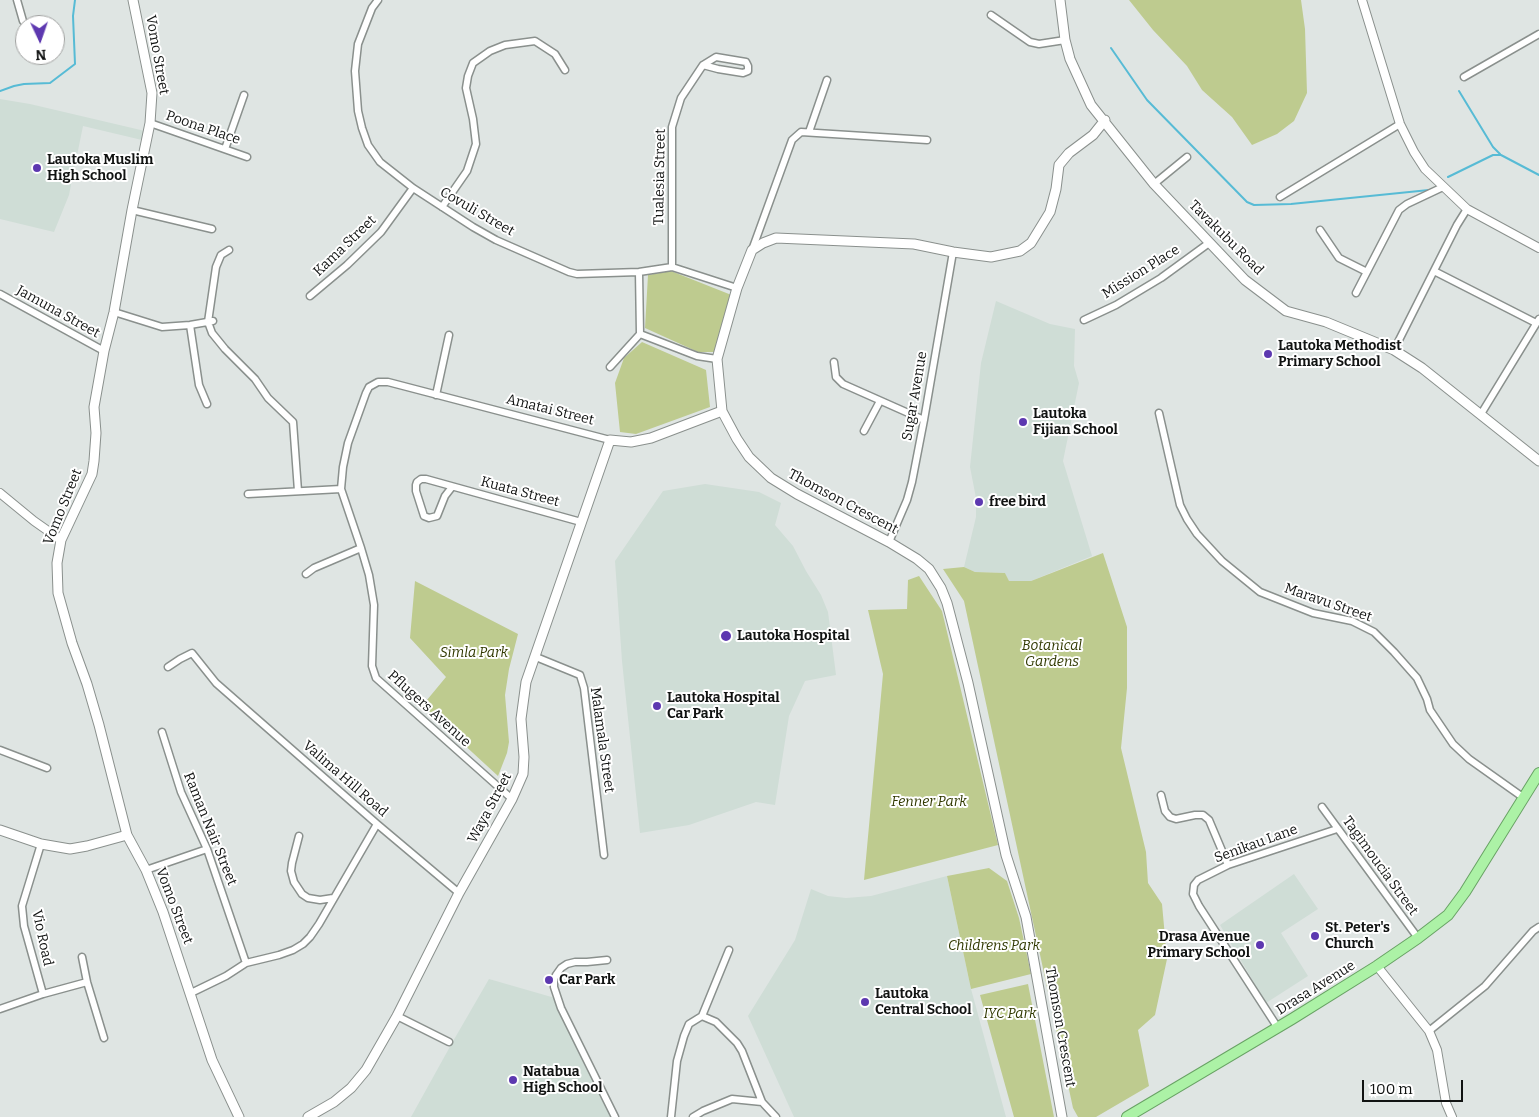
<!DOCTYPE html>
<html>
<head>
<meta charset="utf-8">
<style>
  body { margin:0 }
  #map { position:relative; width:1539px; height:1117px; overflow:hidden; background:#dfe5e3; font-family:Bitter,serif }
  canvas { display:block }
  .north { position:absolute; left:15px; top:15px; width:50px; height:50px; box-sizing:border-box; background:#fff; border:1px solid #a0a1a0; border-radius:50%; rotate:177deg; font-size:14px; font-weight:700; line-height:20px; text-align:center; color:#111312 }
  .north::after { content:''; display:block; margin:auto; width:18px; height:22px; background:#5d38b0; clip-path:polygon(50% 0,100% 100%,50% 72%,0 100%) }
  .scale { position:absolute; left:1362px; top:1080px; width:101px; height:22px; box-sizing:border-box; border:2px solid #111312; border-top:0; padding-left:6px; font-size:15px; line-height:18px; white-space:nowrap; color:#111312; -webkit-text-stroke:4px #fff; paint-order:stroke }
</style>
</head>
<body>
<div id="map">
<canvas width="1539" height="1117"></canvas>
<div class="north">N</div>
<div class="scale">100 m</div>
</div>
<script>
const g = document.querySelector('canvas').getContext('2d');
g.lineJoin = 'round';
function paint(path, color) { g.fillStyle = color; g.fill(path, 'evenodd'); }
const shape = rows => new Path2D(rows.map(r => 'M' + r).join(''));
function stroke(path, color, width, dash) { g.strokeStyle = color; g.lineWidth = width; g.lineCap = dash ? 'butt' : 'round'; g.setLineDash(dash || []); g.stroke(path); }
function label(font, color, halo, rows, align = 'center') {
  g.font = font + ' Bitter,serif'; g.lineWidth = 4; g.setLineDash([]); g.textBaseline = 'middle'; g.strokeStyle = halo; g.fillStyle = color; for (const [text, x, y, turn = 0] of rows) {
    g.save(); g.translate(x, y); g.rotate((+turn || 0) * Math.PI / 180); g.textAlign = isNaN(turn) ? turn : align; if (halo) g.strokeText(text, 0, 0); g.fillText(text, 0, 0); g.restore();
  }
}
const built = shape([
  [0,99,30,104,145,131,142,140,83,126,69,195,54,232,0,219],
  [996,301,1050,324,1075,329,1074,366,1079,383,1063,461,1092,556,1031,581,1009,582,1005,573,975,572,964,567,976,517,976,498,970,467,981,363],
  [705,484,759,492,781,503,775,525,793,546,806,571,821,595,828,612,836,675,805,681,789,716,775,805,756,802,689,825,640,833,622,661,615,561,663,491],
  [1294,874,1318,909,1281,933,1308,976,1266,1003,1220,925],
  [947,876,971,989,1006,1117,794,1117,748,1016,795,940,811,889,828,896,846,898,871,896],
  [489,979,555,998,613,1117,411,1117,452,1043]
]);
const green = shape([
  [1129,0,1301,0,1305,29,1307,93,1294,121,1277,134,1252,145,1232,117,1202,90,1187,66,1153,30],
  [671,271,739,298,719,352,698,352,645,328,648,275],
  [642,342,706,370,710,407,636,434,620,432,615,383,624,358],
  [1103,553,1127,627,1127,688,1121,748,1146,852,1148,883,1162,904,1167,959,1155,1015,1138,1030,1149,1086,1096,1117,1078,1117,1073,1108,964,601,943,569,964,567,975,572,1005,573,1009,581,1031,581],
  [919,576,942,611,998,845,864,880,883,674,868,610,907,609,908,580],
  [415,581,518,634,509,669,505,695,509,742,507,753,498,776,422,706,446,677,410,638],
  [989,868,1007,881,1019,918,1031,974,971,989,947,876],
  [1028,984,1054,1117,1014,1117,980,995]
]);
const stream = shape([
  [1111,48,1147,100,1247,202,1254,205,1291,204,1429,190],
  [0,91,14,86,24,84,50,83,75,64,73,16,75,0],
  [1459,91,1493,147,1500,154],
  [1448,177,1493,155,1501,155,1539,175]
]);
const minor = shape([
  [17,0,23,21],
  [378,0,372,8,358,44,355,71,358,111,362,128,368,145,380,162,413,188,473,227,496,240,569,272,577,274,639,272,672,267,737,288],
  [991,15,1030,42,1039,44,1065,40],
  [1464,77,1539,34],
  [150,123,247,157],
  [809,132,827,80],
  [225,149,244,95],
  [1154,184,1187,157],
  [1280,197,1400,124],
  [442,207,467,171,476,144,473,119,466,88,468,76,473,63,490,51,505,45,535,41,555,54,565,70],
  [132,210,212,229],
  [1320,230,1339,258,1367,272],
  [229,250,221,255,216,267,208,322,212,333,225,349,255,379,268,398,293,422,298,491],
  [752,250,792,140,801,132,927,140],
  [672,267,672,127,681,98,703,65,716,57,746,62,748,66,748,71,743,73,718,69,703,65],
  [1434,271,1536,323],
  [639,272,640,334],
  [1356,293,1399,210,1407,204,1443,187],
  [0,294,104,351],
  [310,296,347,265,381,232,413,188],
  [114,312,162,327,190,325,213,321],
  [1084,320,1116,305,1161,278,1209,243],
  [190,325,199,385,207,404],
  [640,334,697,356,717,359],
  [1394,350,1457,225,1467,209],
  [834,362,836,377,843,384,924,420],
  [610,367,640,334],
  [436,395,449,335],
  [1159,413,1180,505,1187,519,1197,534,1222,561,1260,592,1313,613,1352,621,1374,632,1394,652,1417,678,1427,699,1430,710,1453,744,1469,759,1524,798],
  [1481,414,1539,319],
  [864,431,880,401],
  [452,487,445,496,437,516,429,518,424,516,416,491,416,485,417,482,421,479,426,479,581,522],
  [248,494,341,489],
  [889,542,907,500,912,482,924,420,953,252],
  [306,574,314,568,361,548],
  [536,657,580,675,584,688,604,855],
  [168,667,180,659,192,653,216,683,377,824,459,893],
  [162,732,181,792,207,849,246,963],
  [0,750,47,768],
  [1161,795,1165,811,1170,817,1176,819,1195,815,1203,815,1209,820,1228,865],
  [512,799,376,678,372,666,374,605,369,575,361,548,341,489,343,467,348,443,366,393,369,387,378,382,388,382,610,440],
  [1322,807,1418,938],
  [299,836,292,863,291,871,294,882,302,894,308,898,320,900,333,898],
  [146,870,207,849],
  [82,957,87,982,104,1038],
  [607,960,587,962,575,962,567,964,561,968,556,975,554,979,554,987,561,1008,615,1117],
  [191,993,226,976,246,963,279,955,293,950,303,944,310,937,319,924,377,824],
  [43,994,87,982],
  [0,1009,43,994,24,926,22,906,41,844],
  [397,1016,449,1042],
  [702,1016,716,1022,737,1043,742,1051,762,1102,776,1117],
  [1278,1028,1199,906,1193,894,1194,885,1198,880,1228,865,1337,829],
  [1429,1031,1485,986,1533,931,1539,927],
  [671,1117,677,1061,684,1036,689,1024,702,1016,729,950],
  [693,1117,703,1111,732,1099,762,1102]
]);
const tertiary = shape([
  [1362,0,1400,124,1414,152,1425,169,1467,209,1539,248],
  [0,493,34,521,61,540],
  [1377,966,1429,1031,1437,1050,1446,1103,1452,1117]
]);
const secondary = shape([
  [133,0,152,93,150,123,132,210,114,312,104,351,94,407,96,433,94,461,92,474,61,540,57,563,58,593,72,643,87,684,99,725,127,835,146,870,163,912,212,1060,239,1117],
  [1060,0,1065,40,1070,59,1091,105,1154,184,1245,280,1286,311,1326,322,1394,350,1422,368,1539,461],
  [0,830,41,844,70,849,87,846,127,835],
  [308,1117,334,1102,351,1088,366,1070,397,1016,459,893,512,799,523,774,524,757,521,719,526,682,610,440,631,442,651,438,722,411],
  [1062,1117,1026,917,1006,855,968,683,947,603,941,588,929,569,917,559,889,542,797,494,771,478,749,457,737,439,722,411,717,359,737,288,752,250,763,243,776,238,914,244,953,252,991,257,1020,251,1031,243,1050,212,1056,189,1059,165,1069,153,1093,135,1105,120]
]);
const trunk = shape([
  [1127,1117,1292,1019,1377,966,1418,938,1448,915,1465,892,1539,773]
]);
const markers = [
  [37,168,5,"#5d38b0"],
  [1268,354,5,"#5d38b0"],
  [1023,422,5,"#5d38b0"],
  [979,502,5,"#5d38b0"],
  [726,636,6,"#5d38b0"],
  [657,706,5,"#5d38b0"],
  [1315,936,5,"#5d38b0"],
  [1260,945,5,"#5d38b0"],
  [549,980,5,"#5d38b0"],
  [865,1002,5,"#5d38b0"],
  [513,1080,5,"#5d38b0"]
];
const streetNames = [
  ["Vomo Street",157,55,80],
  ["Poona Place",203,128,19],
  ["Tualesia Street",660,177,-89],
  ["Covuli Street",477,212,30],
  ["Tavakubu Road",1226,238,45],
  ["Kama Street",345,246,-44],
  ["Mission Place",1141,272,-32],
  ["Jamuna Street",58,312,29],
  ["Sugar Avenue",915,396,-80],
  ["Amatai Street",550,410,14],
  ["Kuata Street",520,492,15],
  ["Thomson Crescent",843,502,28],
  ["Vomo Street",63,507,-68],
  ["Maravu Street",1328,603,19],
  ["Pflugers Avenue",429,709,42],
  ["Malamala Street",602,740,82],
  ["Valima Hill Road",345,779,41],
  ["Waya Street",490,808,-62],
  ["Raman Nair Street",210,829,68],
  ["Senikau Lane",1256,844,-20],
  ["Tagimoucia Street",1380,866,54],
  ["Vomo Street",174,906,69],
  ["Vio Road",42,938,78],
  ["Drasa Avenue",1316,988,-32],
  ["Thomson Crescent",1060,1027,80]
];
const poiNames = [
  ["Lautoka Muslim",47,160],
  ["High School",47,176],
  ["Lautoka Methodist",1278,346],
  ["Primary School",1278,362],
  ["Lautoka",1033,414],
  ["Fijian School",1033,430],
  ["free bird",989,502],
  ["Lautoka Hospital",737,636],
  ["Lautoka Hospital",667,698],
  ["Car Park",667,714],
  ["St. Peter's",1325,928],
  ["Church",1325,944],
  ["Drasa Avenue",1250,937,"right"],
  ["Primary School",1250,953,"right"],
  ["Car Park",559,980],
  ["Lautoka",875,994],
  ["Central School",875,1010],
  ["Natabua",523,1072],
  ["High School",523,1088]
];
const parkNames = [
  ["Botanical",1052,646],
  ["Gardens",1052,662],
  ["Simla Park",474,653],
  ["Fenner Park",929,802],
  ["Childrens Park",994,946],
  ["IYC Park",1010,1014]
];
paint(built, '#cfddd6');
paint(green, '#becb8f');
stroke(stream, '#57bbd5', 2);
stroke(minor, '#8a908d', 9);
stroke(tertiary, '#8a908d', 10);
stroke(secondary, '#8a908d', 11);
stroke(trunk, '#68a264', 12);
stroke(minor, '#fff', 6);
stroke(tertiary, '#fff', 8);
stroke(secondary, '#fff', 9);
stroke(trunk, '#acf2a6', 10);
for (const [x, y, r, color] of markers) { const dot = new Path2D(); dot.arc(x, y, r, 0, 2 * Math.PI); g.fillStyle = color; g.fill(dot); stroke(dot, '#fff', 2); }
label('14px', '#111312', '#fff', streetNames);
label('bold 14px', '#111312', '#fff', poiNames, 'left');
label('italic 14px', '#313900', '#fff', parkNames);
</script>
</body>
</html>
